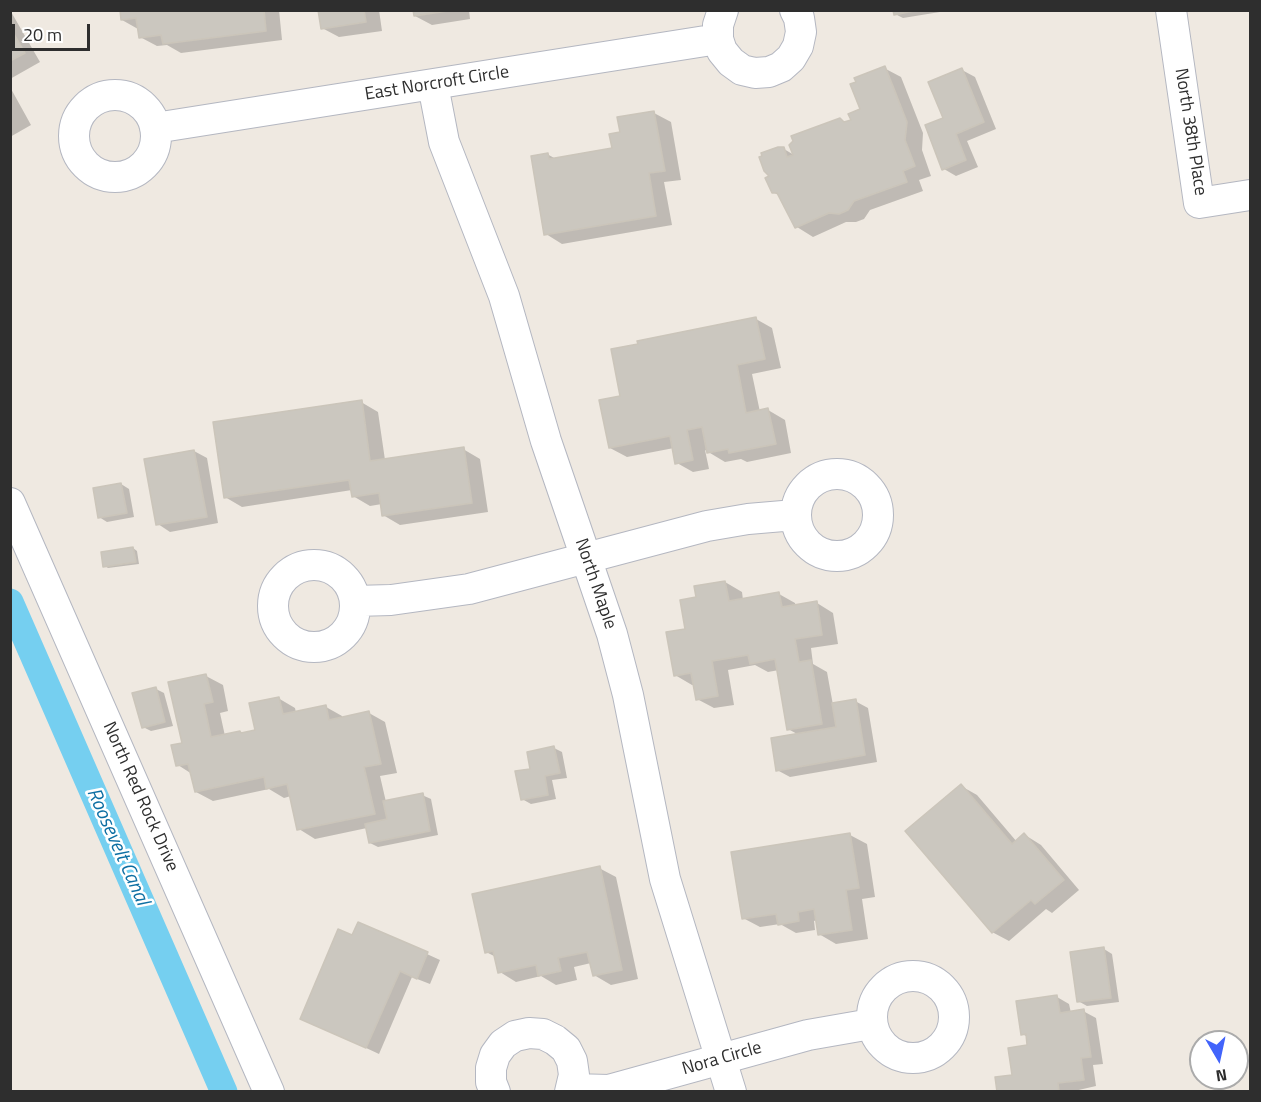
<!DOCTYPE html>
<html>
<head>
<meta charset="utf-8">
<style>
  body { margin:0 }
  #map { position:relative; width:1261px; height:1102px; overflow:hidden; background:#efe9e1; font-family:"Titillium Web",sans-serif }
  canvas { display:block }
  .frame { position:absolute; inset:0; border:12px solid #2e2e2e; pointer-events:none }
  .north { position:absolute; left:1189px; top:1030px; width:60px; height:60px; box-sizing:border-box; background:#fff; border:2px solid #ababab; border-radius:50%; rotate:171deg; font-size:16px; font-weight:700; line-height:24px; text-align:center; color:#2e2e2e }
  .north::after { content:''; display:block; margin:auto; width:21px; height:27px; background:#4264fb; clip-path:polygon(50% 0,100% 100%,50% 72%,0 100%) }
  .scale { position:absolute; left:12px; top:24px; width:78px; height:27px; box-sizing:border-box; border:3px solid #2e2e2e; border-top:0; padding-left:8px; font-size:18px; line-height:21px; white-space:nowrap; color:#2e2e2e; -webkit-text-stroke:4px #fff; paint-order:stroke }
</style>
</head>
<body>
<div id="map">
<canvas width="1261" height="1102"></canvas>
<div class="frame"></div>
<div class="north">N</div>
<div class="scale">20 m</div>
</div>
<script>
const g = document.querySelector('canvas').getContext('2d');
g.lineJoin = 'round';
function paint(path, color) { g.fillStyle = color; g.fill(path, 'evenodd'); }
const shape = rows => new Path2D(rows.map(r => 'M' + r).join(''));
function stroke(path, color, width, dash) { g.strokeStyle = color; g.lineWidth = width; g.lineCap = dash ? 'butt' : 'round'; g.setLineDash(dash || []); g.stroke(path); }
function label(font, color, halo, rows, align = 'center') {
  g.font = font + ' "Titillium Web",sans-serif'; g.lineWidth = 5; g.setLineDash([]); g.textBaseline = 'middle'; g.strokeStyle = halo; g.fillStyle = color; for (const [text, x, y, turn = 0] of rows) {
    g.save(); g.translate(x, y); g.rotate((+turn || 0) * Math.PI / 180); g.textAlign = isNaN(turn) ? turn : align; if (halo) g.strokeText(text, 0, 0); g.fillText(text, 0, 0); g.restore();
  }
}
const shadow = shape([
  [10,10,40,62,10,79],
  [121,10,279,10,282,40,181,53,167,45,157,46,140,37,138,29,122,20],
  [320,10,379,10,382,31,339,37,322,28],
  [414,10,469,10,470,19,432,25,415,16],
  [894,10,940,10,940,12,903,18,895,14],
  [884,68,901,77,923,133,922,150,931,176,919,180,923,191,870,210,864,219,856,222,846,222,813,237,797,227,780,196,773,192,771,177,784,149,794,155,840,119,846,123,853,121,862,110],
  [962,70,975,77,996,129,967,141,978,167,956,176,944,169],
  [10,87,31,125,10,137],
  [654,113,671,122,681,180,664,182,672,225,562,244,546,234,547,154,556,159,613,150,621,133],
  [756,319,772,328,781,368,752,374,760,412,768,410,785,420,791,453,747,462,741,459,725,462,705,450,709,469,693,472,677,463,674,448,627,457,610,448,621,397],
  [361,402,378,412,385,460,463,449,480,459,488,512,400,525,383,515,382,504,370,506,353,496,352,490,242,507,225,497],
  [194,451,207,458,218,523,170,532,158,524],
  [121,484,129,489,134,517,107,522,99,517],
  [133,548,137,551,139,564,108,568,105,566],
  [725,582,742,592,743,600,779,594,795,603,796,607,817,603,833,613,838,644,811,648,813,664,827,672,833,705,855,701,868,708,877,762,790,777,777,770,799,735,788,729,779,670,768,672,755,665,728,670,734,705,714,708,697,699,695,685,692,685,675,675,687,630,698,598],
  [206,676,223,685,228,711,220,713,225,736,257,731,278,698,295,708,296,713,326,707,342,716,343,719,369,713,385,722,397,773,380,776,386,802,422,795,431,799,438,835,378,847,370,843,367,828,315,839,299,829,291,796,284,798,269,789,213,801,196,792,192,774,178,765],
  [156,689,164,693,173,726,151,731,143,727],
  [554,748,562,752,567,778,552,780,556,799,531,804,522,799,532,770],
  [961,786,977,795,1017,842,1025,835,1041,845,1079,890,1052,913,1046,909,1009,941,992,932],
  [850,835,867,844,875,897,862,899,868,939,836,944,819,934,817,920,814,921,815,930,796,933,780,924,760,927,743,918],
  [599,868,616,877,638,979,611,985,594,975,591,963,574,967,577,980,556,985,541,976,516,982,500,972,496,957,486,952],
  [359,923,440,960,430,984,412,977,379,1054,302,1018,353,937],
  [1104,949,1112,954,1119,1002,1087,1006,1078,1001],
  [1057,997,1069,1004,1071,1013,1083,1011,1096,1018,1103,1064,1093,1065,1096,1086,1070,1092,999,1092,1014,1076,1029,1046,1028,1037,1022,1034]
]);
const canal = shape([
  [10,602,224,1092]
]);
const building = shape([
  [120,10,264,10,266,31,163,44,161,35,139,38,136,18,121,20,120,10],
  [318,10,364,10,366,22,321,29,318,10],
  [413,10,454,10,414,16,413,10],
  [893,10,918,10,894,15,893,10],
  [10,27,25,53,10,61,10,27],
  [885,66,907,122,905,140,915,166,903,171,907,182,854,201,848,210,839,214,829,213,795,228,777,193,772,193,765,178,769,176,764,171,759,157,762,156,761,153,778,147,784,147,787,157,793,155,789,145,793,141,791,136,840,118,844,122,851,120,848,114,860,109,850,84,856,82,854,78,885,66],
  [962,68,984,122,956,134,966,160,942,170,925,125,943,118,928,82,962,68],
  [654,111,665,171,649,173,656,216,544,235,531,156,548,153,549,159,612,148,609,134,620,132,617,117,654,111],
  [756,317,765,359,737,365,746,413,768,408,776,444,729,453,728,449,707,453,702,427,687,430,693,460,675,464,670,436,609,448,599,400,620,396,611,349,638,344,637,341,756,317],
  [362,400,370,461,464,447,472,503,382,516,379,493,352,497,349,480,224,498,213,422,362,400],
  [194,450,207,517,156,525,144,459,194,450],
  [121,483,127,513,98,518,93,488,121,483],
  [133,547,136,562,103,567,101,552,133,547],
  [725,581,729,601,779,592,782,607,817,601,822,635,795,639,799,662,811,660,822,724,787,730,775,659,750,664,748,655,712,661,718,696,696,700,691,673,674,676,666,632,685,629,680,600,696,597,694,586,725,581],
  [206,674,213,702,204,704,211,737,240,731,241,733,255,730,249,703,279,697,283,714,326,705,329,720,369,711,381,764,364,767,375,814,297,830,287,784,266,789,264,777,195,792,188,764,176,766,171,745,182,743,168,682,206,674],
  [156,687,165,722,142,728,132,693,156,687],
  [856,699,865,755,776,771,771,738,836,727,832,703,856,699],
  [554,746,560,773,545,776,548,795,521,800,515,771,530,769,527,752,554,746],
  [961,784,1012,844,1024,833,1064,880,1035,904,1031,900,992,933,905,831,961,784],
  [423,793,430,831,369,843,365,824,387,819,383,801,423,793],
  [850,833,859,888,846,890,852,930,818,935,814,909,798,912,799,921,778,925,776,914,742,919,731,852,850,833],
  [600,866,622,970,593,976,587,952,558,958,561,971,538,976,536,965,498,973,493,951,485,953,472,894,600,866],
  [358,922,428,952,417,979,400,971,366,1048,300,1019,338,929,352,935,358,922],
  [1104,947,1111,998,1077,1002,1070,952,1104,947],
  [1057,995,1060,1013,1084,1009,1091,1057,1081,1058,1084,1080,1058,1083,1059,1092,997,1092,995,1077,1012,1075,1008,1048,1027,1045,1026,1034,1021,1035,1016,1001,1057,995]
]);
const minor = shape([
  [723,10,718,25,718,39,722,51,731,62,742,70,755,73,769,72,781,67,791,58,798,46,801,32,799,18,795,10],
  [1171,10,1199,203,1250,195],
  [433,85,444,142,504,296,546,441,612,634,628,695,665,879,731,1092],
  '74 136a41 41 0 1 1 82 0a41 41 0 1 1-82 0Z',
  [155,128,718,39],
  '796 515a41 41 0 1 1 82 0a41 41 0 1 1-82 0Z',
  [10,503,269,1092],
  '273 606a41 41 0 1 1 82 0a41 41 0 1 1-82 0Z',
  [355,601,391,600,469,589,707,526,748,519,795,515],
  '872 1017a41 41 0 1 1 82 0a41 41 0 1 1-82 0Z',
  [572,1089,609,1090,808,1035,871,1024],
  [495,1092,491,1082,491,1068,495,1055,503,1044,515,1036,529,1033,543,1034,555,1040,566,1049,572,1061,574,1075,570,1092]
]);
const streetNames = [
  ["East Norcroft Circle",437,84,-9],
  ["North 38th Place",1190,132,81],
  ["North Maple",595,584,71],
  ["North Red Rock Drive",140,797,66],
  ["Nora Circle",722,1059,-16]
];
const waterNames = [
  ["Roosevelt Canal",117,847,66]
];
paint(shadow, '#0003');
stroke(canal, '#75cff0', 27);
paint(building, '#cbc7bf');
stroke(building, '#cbc5ba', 1.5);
stroke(minor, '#b4b7c1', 32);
stroke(minor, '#fff', 30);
label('18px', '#2e2e2e', '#fff', streetNames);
label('italic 20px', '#0d6fa3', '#fff', waterNames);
</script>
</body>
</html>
